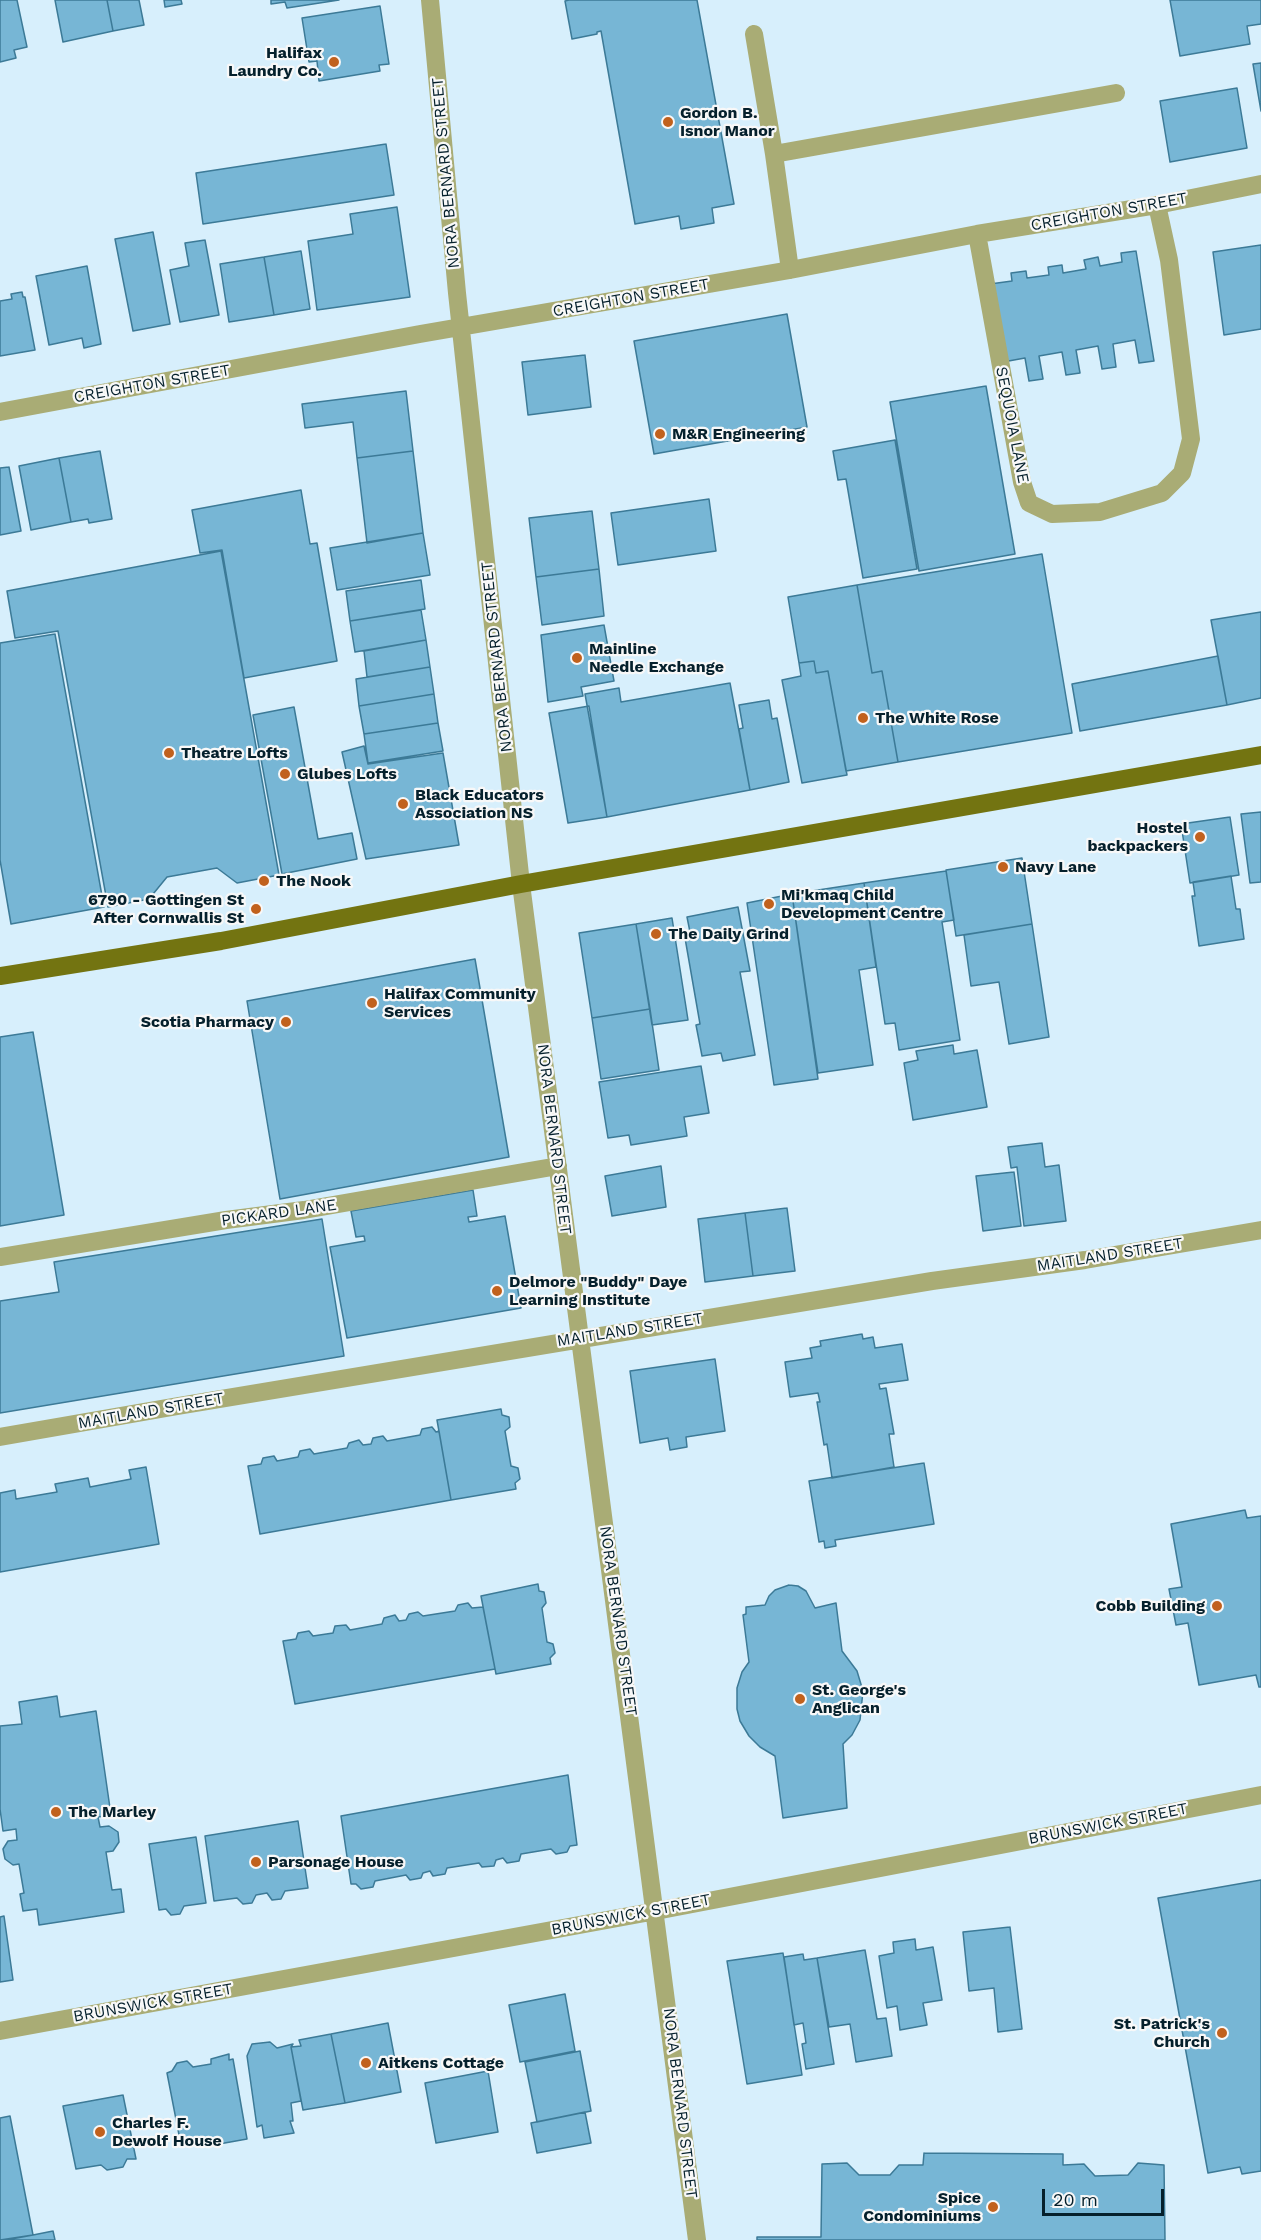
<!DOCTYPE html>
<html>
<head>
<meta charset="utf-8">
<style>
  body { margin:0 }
  #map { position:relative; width:1261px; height:2240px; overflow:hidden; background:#d7effc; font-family:"Work Sans",sans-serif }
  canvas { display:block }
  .scale { position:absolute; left:1042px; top:2189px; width:122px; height:27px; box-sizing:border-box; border:3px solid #05202c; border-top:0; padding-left:8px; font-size:18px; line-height:21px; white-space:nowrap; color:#05202c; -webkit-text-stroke:4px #f8f8f8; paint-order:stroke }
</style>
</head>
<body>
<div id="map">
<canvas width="1261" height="2240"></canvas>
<div class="scale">20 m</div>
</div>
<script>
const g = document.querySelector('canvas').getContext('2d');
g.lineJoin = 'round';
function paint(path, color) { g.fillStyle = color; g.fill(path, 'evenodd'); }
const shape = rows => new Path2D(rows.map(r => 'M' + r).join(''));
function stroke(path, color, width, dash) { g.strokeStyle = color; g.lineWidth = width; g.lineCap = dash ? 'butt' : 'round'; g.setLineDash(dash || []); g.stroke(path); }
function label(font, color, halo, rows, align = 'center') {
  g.font = font + ' "Work Sans",sans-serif'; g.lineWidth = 4.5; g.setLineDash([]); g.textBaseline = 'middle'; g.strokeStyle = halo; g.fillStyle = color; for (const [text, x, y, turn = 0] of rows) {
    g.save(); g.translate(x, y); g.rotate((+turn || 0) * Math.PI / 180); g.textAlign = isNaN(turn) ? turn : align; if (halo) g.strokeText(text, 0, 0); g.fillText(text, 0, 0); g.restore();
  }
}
const building = shape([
  [0,0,17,0,27,47,14,50,16,58,0,62,0,0],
  [55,0,107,0,113,31,63,42,55,0],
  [107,0,139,0,144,25,113,31,107,0],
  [164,0,181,0,182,4,165,7,164,0],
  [271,0,339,0,287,8,285,2,271,4,271,0],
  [569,0,697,0,734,204,712,208,714,223,681,229,679,216,635,224,601,31,597,32,597,34,572,39,565,1,569,0],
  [1170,0,1261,0,1261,24,1247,26,1250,44,1180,56,1170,0],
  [380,6,389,64,379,65,380,71,319,81,317,61,309,62,302,18,380,6],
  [1261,63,1261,111,1253,64,1261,63],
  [1237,88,1247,148,1170,162,1160,101,1237,88],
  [386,144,394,195,203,224,196,173,386,144],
  [397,207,410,297,317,310,308,241,353,234,350,214,397,207],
  [153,232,170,324,133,331,115,239,153,232],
  [205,240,219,315,180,322,170,270,189,266,185,243,205,240],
  [1261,245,1261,329,1224,335,1213,252,1261,245],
  [301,251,310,309,274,315,264,257,301,251],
  [1136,251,1154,361,1139,363,1135,340,1113,344,1116,367,1102,369,1098,346,1076,350,1080,373,1066,375,1062,352,1039,356,1043,379,1029,381,1025,358,1003,362,990,284,1012,281,1011,273,1026,271,1027,278,1049,275,1048,267,1062,265,1063,273,1086,269,1084,260,1098,257,1100,266,1122,262,1121,253,1136,251],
  [264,257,274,315,229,322,220,264,264,257],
  [87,266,101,344,84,348,82,338,49,345,36,276,87,266],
  [22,292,23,297,25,297,35,350,0,356,0,301,12,299,11,294,22,292],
  [787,314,807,427,654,454,634,341,787,314],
  [585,355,591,407,528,415,522,362,585,355],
  [986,386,1015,554,919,571,890,402,986,386],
  [406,391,413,451,357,458,353,422,305,428,302,404,406,391],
  [895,440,917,569,863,578,846,479,838,480,833,451,895,440],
  [100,451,112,519,89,523,88,519,71,522,59,458,100,451],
  [413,451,423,533,367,543,357,458,413,451],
  [59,458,71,522,31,530,19,466,59,458],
  [9,467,21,531,0,535,0,468,9,467],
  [301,490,310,544,317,543,337,661,244,678,222,550,200,553,192,510,301,490],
  [709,499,716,551,618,565,611,513,709,499],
  [592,511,599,569,536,577,529,518,592,511],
  [423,533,430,575,337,590,330,548,423,533],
  [221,551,279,875,237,883,217,868,167,877,149,899,108,907,58,631,15,638,7,591,221,551],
  [1042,554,1072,733,898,762,882,671,872,673,857,585,1042,554],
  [599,569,604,616,542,625,536,577,599,569],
  [421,580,425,609,350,621,346,591,421,580],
  [857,585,872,673,882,671,898,762,846,771,828,671,816,673,814,661,799,663,788,597,857,585],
  [421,610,426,640,355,652,350,621,421,610],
  [1261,612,1261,698,1227,705,1211,620,1261,612],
  [604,625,614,681,581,687,583,696,548,702,541,635,604,625],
  [55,634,104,907,11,924,0,860,0,643,55,634],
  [426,640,430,667,367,677,364,651,426,640],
  [1218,656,1227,705,1080,731,1072,684,1218,656],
  [814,661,816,673,828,671,847,775,802,783,782,680,801,676,799,663,814,661],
  [430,667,434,694,359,706,356,679,430,667],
  [730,683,750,790,607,817,585,694,619,688,621,702,730,683],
  [434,694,438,723,364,734,359,706,434,694],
  [769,700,772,719,777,718,789,782,750,790,739,729,743,728,739,705,769,700],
  [589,706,607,817,568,823,549,713,589,706],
  [294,707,318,839,352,833,357,859,282,874,253,715,294,707],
  [438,723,443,751,368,763,364,734,438,723],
  [364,746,368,764,443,753,459,845,366,859,342,752,364,746],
  [1261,812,1261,882,1250,883,1241,814,1261,812],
  [1230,817,1239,875,1190,883,1181,824,1230,817],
  [1022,858,1032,924,956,936,946,870,1022,858],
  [946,871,954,920,942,922,960,1040,899,1050,895,1023,885,1024,864,883,946,871],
  [1231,876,1236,909,1240,909,1244,939,1199,946,1192,896,1195,896,1193,882,1231,876],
  [864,883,876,967,859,970,873,1065,818,1073,792,894,864,883],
  [792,894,818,1079,774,1085,747,903,792,894],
  [738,907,750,971,740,972,755,1055,723,1061,721,1053,702,1056,696,1025,700,1024,685,938,691,937,687,917,738,907],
  [672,918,688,1020,652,1025,636,924,672,918],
  [636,924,650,1009,592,1018,579,933,636,924],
  [1032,924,1049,1037,1009,1044,999,982,971,986,964,935,1032,924],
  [475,959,509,1157,280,1199,247,1001,475,959],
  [650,1009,659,1070,601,1079,592,1018,650,1009],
  [33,1032,64,1215,0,1226,0,1037,33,1032],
  [953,1045,954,1054,977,1050,987,1107,913,1120,904,1063,918,1060,916,1051,953,1045],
  [701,1066,709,1113,684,1117,687,1136,631,1145,629,1135,608,1138,599,1082,701,1066],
  [1042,1143,1045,1167,1059,1165,1066,1221,1024,1226,1017,1167,1011,1168,1008,1147,1042,1143],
  [661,1166,666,1207,612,1216,605,1176,661,1166],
  [1014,1172,1021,1226,983,1231,976,1176,1014,1172],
  [473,1190,477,1216,468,1217,469,1222,505,1216,521,1308,347,1338,330,1247,365,1241,364,1236,356,1237,351,1211,473,1190],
  [787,1208,795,1271,753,1276,745,1213,787,1208],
  [745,1213,753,1276,705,1282,698,1219,745,1213],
  [322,1219,344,1356,0,1413,0,1301,59,1292,54,1262,322,1219],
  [862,1334,863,1339,873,1337,875,1348,902,1344,908,1380,879,1384,880,1389,886,1388,894,1434,889,1434,894,1467,832,1478,827,1444,824,1445,817,1402,820,1402,818,1393,790,1397,785,1362,812,1358,810,1348,821,1346,820,1341,862,1334],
  [715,1359,725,1431,686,1437,687,1447,670,1450,668,1438,640,1443,630,1371,715,1359],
  [501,1409,502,1415,509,1417,510,1427,505,1431,511,1466,518,1468,520,1479,515,1483,516,1489,451,1500,437,1420,501,1409],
  [432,1427,436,1432,439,1431,451,1500,260,1534,248,1466,261,1464,263,1458,274,1456,277,1461,298,1457,300,1451,310,1449,314,1454,347,1448,349,1443,359,1440,363,1445,371,1444,373,1438,383,1436,387,1441,420,1435,422,1429,432,1427],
  [924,1463,934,1524,835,1540,836,1546,825,1548,824,1541,819,1542,809,1481,924,1463],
  [146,1467,159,1544,0,1572,0,1493,15,1490,16,1499,57,1492,55,1484,88,1478,90,1487,131,1479,129,1470,146,1467],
  [1245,1510,1247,1518,1261,1516,1261,1687,1259,1687,1256,1675,1199,1685,1188,1623,1176,1625,1169,1589,1182,1587,1171,1524,1245,1510],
  [538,1584,539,1591,544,1592,546,1603,542,1608,547,1642,553,1644,555,1653,550,1658,551,1664,496,1674,481,1596,538,1584],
  [789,1585,798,1586,806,1591,815,1608,836,1603,842,1651,857,1671,863,1691,860,1720,852,1735,843,1744,847,1808,783,1818,775,1756,760,1747,749,1736,740,1721,737,1709,737,1688,742,1672,749,1662,743,1615,746,1614,746,1607,765,1605,769,1596,775,1590,789,1585],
  [468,1603,472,1608,483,1607,495,1669,295,1704,283,1641,296,1639,298,1633,309,1631,313,1636,333,1633,335,1626,346,1625,350,1630,382,1624,384,1618,395,1615,399,1621,406,1620,409,1614,418,1612,423,1616,455,1611,458,1605,468,1603],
  [57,1696,60,1717,96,1711,111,1815,98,1817,100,1827,109,1826,118,1832,119,1842,113,1851,106,1852,112,1890,121,1889,124,1912,39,1925,37,1909,23,1911,20,1894,24,1893,19,1864,13,1865,5,1859,3,1849,8,1841,17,1840,16,1829,3,1831,0,1809,0,1726,22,1724,19,1702,57,1696],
  [568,1775,577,1845,570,1846,567,1852,556,1854,551,1849,521,1854,519,1861,507,1863,503,1858,496,1860,494,1866,482,1867,479,1863,447,1868,445,1874,433,1876,430,1871,423,1873,421,1878,410,1880,406,1875,375,1881,373,1887,361,1889,356,1884,351,1884,341,1816,568,1775],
  [298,1821,308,1888,285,1891,281,1899,272,1900,267,1893,256,1895,252,1903,243,1904,237,1898,214,1901,205,1836,298,1821],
  [196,1837,206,1903,184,1906,180,1914,171,1915,166,1909,159,1910,149,1844,196,1837],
  [1261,1880,1261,2171,1242,2174,1240,2167,1208,2173,1158,1898,1261,1880],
  [4,1916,13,1980,0,1982,0,1917,4,1916],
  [1010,1927,1022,2029,998,2032,994,1988,969,1991,963,1932,1010,1927],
  [915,1939,916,1950,933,1947,942,2000,923,2003,927,2025,900,2030,897,2006,887,2008,879,1956,894,1953,893,1942,915,1939],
  [865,1950,877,2019,886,2018,892,2056,856,2062,850,2024,829,2027,817,1958,865,1950],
  [783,1953,802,2075,747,2084,727,1961,783,1953],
  [803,1954,804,1960,817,1958,834,2064,806,2069,802,2044,806,2043,803,2023,794,2025,784,1957,803,1954],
  [565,1994,575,2051,520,2062,509,2005,565,1994],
  [388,2023,401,2092,345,2103,331,2034,388,2023],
  [331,2034,345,2103,303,2110,291,2047,301,2046,299,2040,331,2034],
  [270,2042,277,2048,293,2044,291,2047,301,2101,291,2103,293,2121,290,2121,294,2133,264,2138,262,2125,257,2127,247,2056,252,2044,270,2042],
  [580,2051,591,2111,537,2122,525,2062,580,2051],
  [229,2054,229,2060,233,2059,247,2139,208,2146,206,2137,202,2143,191,2145,184,2139,180,2140,167,2073,172,2071,177,2063,187,2061,193,2067,211,2064,211,2059,229,2054],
  [488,2071,498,2132,436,2143,425,2083,488,2071],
  [123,2095,136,2159,127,2159,123,2167,107,2170,101,2165,76,2169,63,2106,123,2095],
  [585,2112,591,2143,537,2153,531,2123,585,2112],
  [10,2116,33,2235,0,2240,0,2118,10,2116],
  [924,2153,1063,2154,1063,2165,1084,2164,1095,2176,1128,2175,1138,2163,1164,2165,1165,2240,757,2240,757,2237,821,2237,822,2164,847,2163,859,2175,890,2175,899,2165,923,2165,924,2153],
  [53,2231,55,2240,6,2240,33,2235,53,2231]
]);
const minor = shape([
  [430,0,457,293,521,884,697,2240],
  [754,34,774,154],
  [977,234,1022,482,1029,503,1052,514,1100,512,1162,493,1182,473,1191,439,1169,260,1157,205],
  [790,270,774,154,1116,93],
  [0,412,420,334,790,270,977,234,1157,205,1261,184],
  [0,1257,226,1220,304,1210,558,1166],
  [0,1437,178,1406,932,1281,1085,1260,1261,1230],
  [0,2031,656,1911,1261,1795]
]);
const major = shape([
  [0,976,221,941,521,884,1261,755]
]);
const markers = [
  [334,62,6,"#c1611d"],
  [668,122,6,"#c1611d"],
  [660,434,6,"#c1611d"],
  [577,658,6,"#c1611d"],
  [863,718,6,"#c1611d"],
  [169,753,6,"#c1611d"],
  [285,774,6,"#c1611d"],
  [403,804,6,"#c1611d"],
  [1200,837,6,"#c1611d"],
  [1003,867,6,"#c1611d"],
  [264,881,6,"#c1611d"],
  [769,904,6,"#c1611d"],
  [256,909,6,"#c1611d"],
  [656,934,6,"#c1611d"],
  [372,1003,6,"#c1611d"],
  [286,1022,6,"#c1611d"],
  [497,1291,6,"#c1611d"],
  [1217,1606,6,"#c1611d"],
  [800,1699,6,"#c1611d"],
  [56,1812,6,"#c1611d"],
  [256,1862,6,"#c1611d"],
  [1222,2033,6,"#c1611d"],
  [366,2063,6,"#c1611d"],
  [100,2132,6,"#c1611d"],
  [993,2207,6,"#c1611d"]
];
const poiNames = [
  ["Halifax",322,53,"right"],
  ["Laundry Co.",322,71,"right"],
  ["Gordon B.",680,113],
  ["Isnor Manor",680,131],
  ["M&R Engineering",672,434],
  ["Mainline",589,649],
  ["Needle Exchange",589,667],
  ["The White Rose",875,718],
  ["Theatre Lofts",181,753],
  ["Glubes Lofts",297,774],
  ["Black Educators",415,795],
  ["Association NS",415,813],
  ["Hostel",1188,828,"right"],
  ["backpackers",1188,846,"right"],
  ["Navy Lane",1015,867],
  ["The Nook",276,881],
  ["Mi'kmaq Child",781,895],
  ["Development Centre",781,913],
  ["6790 - Gottingen St",244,900,"right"],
  ["After Cornwallis St",244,918,"right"],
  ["The Daily Grind",668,934],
  ["Halifax Community",384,994],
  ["Services",384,1012],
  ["Scotia Pharmacy",274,1022,"right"],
  ["Delmore \"Buddy\" Daye",509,1282],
  ["Learning Institute",509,1300],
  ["Cobb Building",1205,1606,"right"],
  ["St. George's",812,1690],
  ["Anglican",812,1708],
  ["The Marley",68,1812],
  ["Parsonage House",268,1862],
  ["St. Patrick's",1210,2024,"right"],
  ["Church",1210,2042,"right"],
  ["Aitkens Cottage",378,2063],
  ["Charles F.",112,2123],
  ["Dewolf House",112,2141],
  ["Spice",981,2198,"right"],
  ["Condominiums",981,2216,"right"]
];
const streetNames = [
  ["NORA BERNARD STREET",446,173,-95],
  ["CREIGHTON STREET",1109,212,-10],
  ["CREIGHTON STREET",631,298,-10],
  ["CREIGHTON STREET",152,384,-10],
  ["SEQUOIA LANE",1012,425,79],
  ["NORA BERNARD STREET",497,657,-96],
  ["NORA BERNARD STREET",554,1139,83],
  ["PICKARD LANE",279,1213,-8],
  ["MAITLAND STREET",1110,1255,-9],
  ["MAITLAND STREET",630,1330,-9],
  ["MAITLAND STREET",151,1411,-10],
  ["NORA BERNARD STREET",618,1621,82],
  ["BRUNSWICK STREET",1108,1824,-11],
  ["BRUNSWICK STREET",631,1915,-11],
  ["BRUNSWICK STREET",153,2003,-10],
  ["NORA BERNARD STREET",680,2103,83]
];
paint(building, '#77b6d5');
stroke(building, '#3c7a97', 1.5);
stroke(minor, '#a9ac75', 18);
stroke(major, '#737411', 18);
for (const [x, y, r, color] of markers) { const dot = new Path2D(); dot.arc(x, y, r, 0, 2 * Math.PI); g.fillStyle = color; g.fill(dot); stroke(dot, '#f8f8f8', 2); }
label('bold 16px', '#05202c', '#f8f8f8', poiNames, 'left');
label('16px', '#05202c', '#f8f8f8', streetNames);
</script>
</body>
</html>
